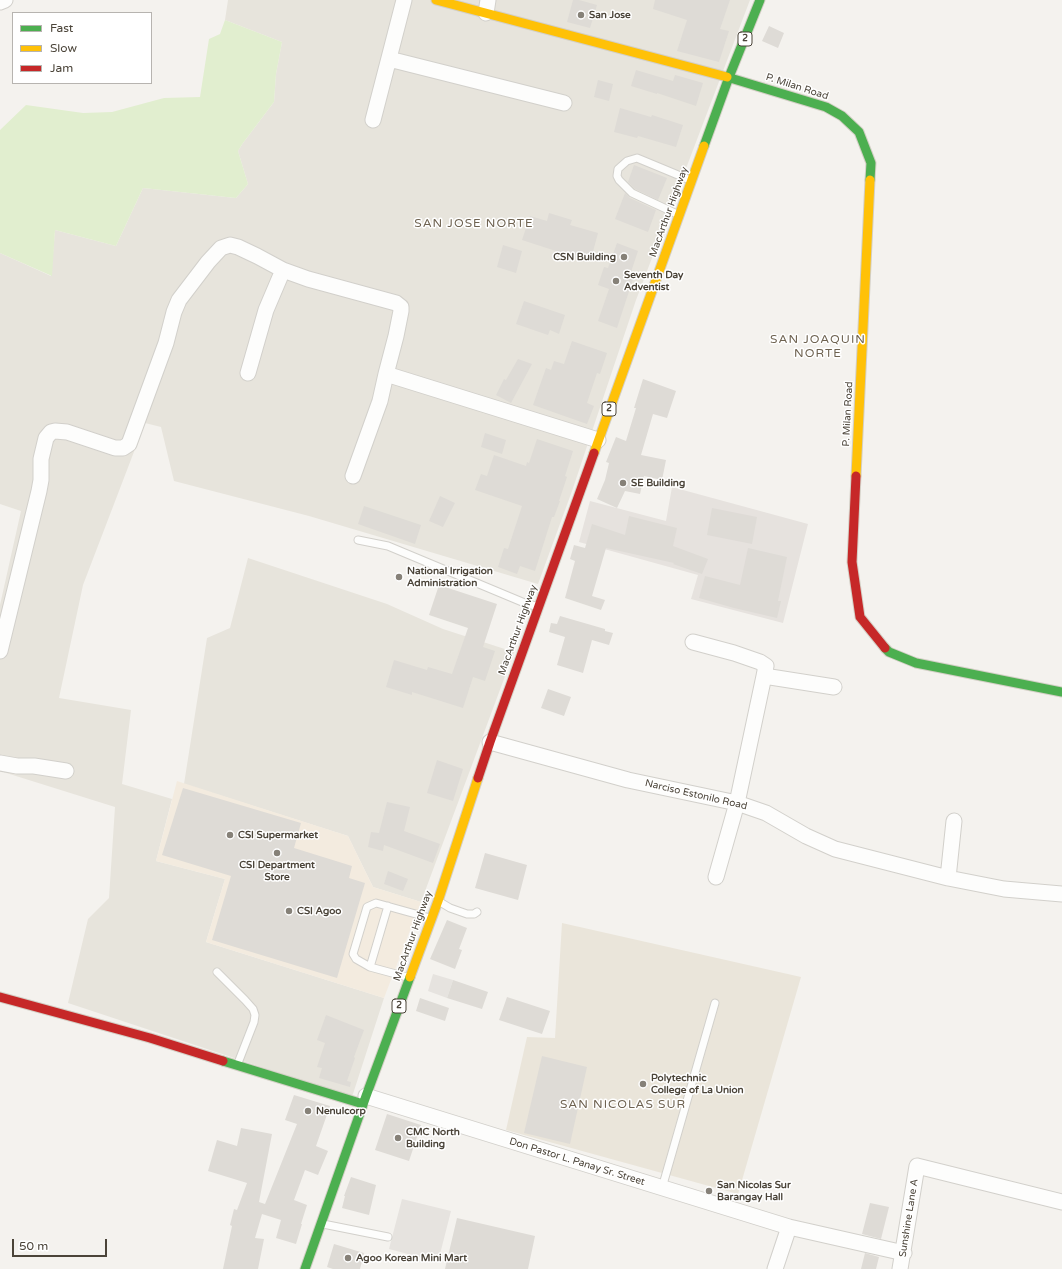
<!DOCTYPE html>
<html>
<head>
<meta charset="utf-8">
<style>
  body { margin:0 }
  #map { position:relative; width:1062px; height:1269px; overflow:hidden; background:#f4f2ee; font-family:"Varela Round",sans-serif }
  canvas { display:block }
  .legend { position:absolute; left:12px; top:12px; width:140px; height:72px; box-sizing:border-box; background:#fff; border:1px solid #b7b4b0; margin:0; padding:5px 7px; list-style:none; font-size:12px; color:#4b4439 }
  .legend li { display:flex; align-items:center; gap:8px; height:20px }
  .legend b { width:20px; border:1px solid #b7b4b0 }
  .scale { position:absolute; left:12px; top:1239px; width:95px; height:18px; box-sizing:border-box; border:2px solid #4b4439; border-top:0; padding-left:5px; font-size:12px; line-height:14px; white-space:nowrap; color:#4b4439; -webkit-text-stroke:3px #fff; paint-order:stroke }
</style>
</head>
<body>
<div id="map">
<canvas width="1062" height="1269"></canvas>
<ul class="legend">
<li><b style="height:5px;background:#4caf50"></b>Fast</li>
<li><b style="height:5px;background:#ffc107"></b>Slow</li>
<li><b style="height:5px;background:#c62828"></b>Jam</li>
</ul>
<div class="scale">50 m</div>
</div>
<script>
const g = document.querySelector('canvas').getContext('2d');
g.lineJoin = 'round';
function paint(path, color) { g.fillStyle = color; g.fill(path, 'evenodd'); }
const shape = rows => new Path2D(rows.map(r => 'M' + r).join(''));
function stroke(path, color, width, dash) { g.strokeStyle = color; g.lineWidth = width; g.lineCap = dash ? 'butt' : 'round'; g.setLineDash(dash || []); g.stroke(path); }
function label(font, color, halo, rows, align = 'center') {
  g.font = font + ' "Varela Round",sans-serif'; g.lineWidth = 3; g.setLineDash([]); g.textBaseline = 'middle'; g.strokeStyle = halo; g.fillStyle = color; for (const [text, x, y, turn = 0] of rows) {
    g.save(); g.translate(x, y); g.rotate((+turn || 0) * Math.PI / 180); g.textAlign = isNaN(turn) ? turn : align; if (halo) g.strokeText(text, 0, 0); g.fillText(text, 0, 0); g.restore();
  }
}
const residential = shape([
  [228,0,750,0,636,300,572,491,538,584,309,516,174,481,161,427,145,423,83,585,59,698,131,710,122,784,172,799,156,861,225,879,206,942,384,998,352,1097,68,1003,88,919,109,898,115,807,0,771,0,605,21,511,0,504,0,253,51,276,55,230,116,246,143,188,236,198,248,184,238,151,243,143,274,102,276,74,282,42,225,20],
  [248,558,387,604,443,629,514,652,421,902,373,887,348,836,184,784,207,638,230,628]
]);
const commercial = shape([
  [177,781,348,836,373,887,421,902,384,998,206,942,225,879,156,861]
]);
const industrial = shape([
  [672,487,808,524,783,623,691,599,698,575,579,542,590,501,666,521]
]);
const education = shape([
  [562,923,801,977,738,1194,506,1130,527,1037,555,1038]
]);
const green = shape([
  [225,20,282,42,276,74,274,102,243,143,238,151,248,184,236,198,143,188,116,246,55,230,52,276,0,253,0,130,26,105,83,113,112,112,164,98,200,97,209,39,220,34]
]);
const parking = shape([
  [433,974,453,980,447,998,428,991],
  [402,1199,451,1211,438,1262,389,1249]
]);
const building = shape([
  [573,0,579,0,597,5,590,28,567,22],
  [655,0,730,0,720,29,729,31,719,62,677,51,687,20,653,9],
  [769,26,784,33,778,48,762,41],
  [636,70,673,81,675,75,703,83,696,106,657,93,657,94,631,86],
  [598,80,613,84,609,101,594,97],
  [620,108,651,117,652,115,683,125,676,147,638,136,637,138,614,132],
  [634,165,667,178,658,200,635,189,628,182],
  [625,193,630,198,656,210,648,232,615,219],
  [549,213,572,220,570,225,598,233,591,259,562,251,562,253,522,240,530,216,547,221],
  [617,243,638,251,630,275,634,276,617,328,598,321,609,289,598,285,604,267,608,268],
  [503,245,522,251,516,273,497,267],
  [524,301,565,315,559,334,550,330,548,335,516,324],
  [572,341,607,353,600,374,597,373,587,403,594,406,587,424,533,405,546,368,551,370,554,361,564,364],
  [518,359,532,364,511,403,496,395,504,379,506,380],
  [643,379,676,391,667,418,653,414,641,455,666,460,662,480,644,476,640,494,625,491,617,508,597,499,605,480,609,463,606,462,616,437,626,441,636,408,634,408],
  [485,433,506,440,502,454,481,447],
  [537,439,573,451,565,476,567,477,559,501,560,501,554,517,552,517,535,571,520,566,517,574,498,567,504,548,508,549,522,506,475,490,481,474,487,476,494,455,526,466,527,462,529,463],
  [440,496,455,503,443,527,429,521],
  [364,506,421,525,415,544,358,524],
  [712,508,757,517,752,544,707,535],
  [629,516,677,528,673,546,708,559,702,574,673,564,674,563,606,548,592,596,605,600,601,610,565,598,575,561,570,559,574,545,585,548,592,524,625,535],
  [748,548,787,557,778,601,781,601,777,618,734,608,699,598,705,576,740,585],
  [439,585,497,604,483,647,495,651,485,681,473,677,463,708,412,692,412,695,386,687,394,660,427,670,428,667,452,674,468,628,429,615],
  [560,616,605,629,605,631,613,633,609,645,592,640,583,673,557,665,565,637,549,632,551,623,557,624],
  [548,689,571,697,564,716,541,708],
  [437,760,463,769,453,801,427,793],
  [183,788,301,823,294,848,352,866,349,878,365,883,337,978,212,940,231,876,162,855],
  [387,802,410,807,404,831,440,844,433,863,384,845,383,851,368,847,371,832,379,833],
  [485,853,527,865,518,900,475,888],
  [388,871,408,879,403,891,384,884],
  [447,920,467,928,459,949,462,950,455,969,430,959],
  [453,980,488,992,482,1009,447,998],
  [507,997,550,1011,542,1034,499,1020],
  [420,998,449,1008,445,1021,416,1011],
  [326,1015,364,1030,354,1057,355,1058,347,1081,351,1082,350,1087,319,1078,322,1068,317,1067,325,1043,317,1040],
  [542,1056,587,1067,570,1144,524,1133],
  [294,1095,330,1106,316,1146,328,1151,318,1175,305,1170,294,1200,307,1205,301,1224,302,1224,296,1244,276,1238,281,1220,262,1214,255,1238,264,1239,258,1269,223,1269,232,1226,230,1225,234,1209,237,1210,247,1183,208,1171,217,1140,237,1146,241,1128,272,1134,259,1202,265,1204,297,1124,285,1120],
  [387,1114,421,1125,409,1161,375,1150],
  [351,1177,376,1185,369,1215,342,1208,345,1196,344,1196],
  [870,1203,889,1207,881,1239,862,1234],
  [457,1218,535,1236,528,1269,445,1269],
  [334,1244,364,1253,360,1269,333,1269,327,1267],
  [865,1253,879,1257,876,1269,861,1269]
]);
const lane = shape([
  [677,214,632,193,619,180,617,176,618,169,627,161,637,158,666,170,690,180],
  [358,540,388,546,527,604,536,606],
  [440,902,450,908,467,914,474,914,477,912],
  [370,967,388,906],
  [217,972,245,1000,253,1009,255,1015,254,1022,238,1063],
  [407,977,370,967,356,959,353,954,367,907,376,903,430,918],
  [662,1188,715,1003],
  [323,1224,388,1237]
]);
const street = shape([
  [0,2,5,0],
  [486,13,488,0],
  [389,59,564,103],
  [373,120,404,0],
  [248,373,266,310,283,270],
  [386,374,598,440],
  [693,642,734,653,760,662,766,666,764,676],
  [0,651,39,491,41,480,41,459,46,438,51,432,55,431,67,432,115,448,123,448,129,444,166,343,174,312,179,300,208,262,221,248,230,245,238,247,257,256,283,270,308,279,396,303,401,307,401,311,396,336,386,374,380,401,353,476],
  [490,742,628,780,737,803,766,813,806,836,835,849,948,878,1004,889,1062,894],
  [0,763,17,766,34,766,66,771],
  [716,877,737,803,764,676,834,687],
  [948,878,954,821],
  [366,1096,789,1227,904,1253],
  [775,1269,789,1227],
  [900,1269,917,1166,1062,1202]
]);
const fast = shape([
  [727,77,826,107,842,116,859,132,871,163,870,180],
  [704,146,729,77,760,0],
  [885,648,889,652,916,663,1062,692],
  [223,1061,363,1104],
  [305,1269,366,1096,410,977]
]);
const slow = shape([
  [436,0,727,77],
  [594,453,704,146],
  [856,476,870,180],
  [410,977,438,901,478,778]
]);
const jam = shape([
  [856,476,852,562,860,617,885,648],
  [478,778,490,742,594,453],
  [0,997,150,1038,223,1061]
]);
const markers = [
  [581,15,4,"#868178"],
  [624,257,4,"#868178"],
  [616,281,4,"#868178"],
  [623,483,4,"#868178"],
  [399,577,4,"#868178"],
  [230,835,4,"#868178"],
  [277,853,4,"#868178"],
  [289,911,4,"#868178"],
  [643,1084,4,"#868178"],
  [308,1111,4,"#868178"],
  [398,1138,4,"#868178"],
  [709,1191,4,"#868178"],
  [348,1258,4,"#868178"]
];
const shields = [
  [745,39,14],
  [609,409,14],
  [399,1006,14]
];
const shieldNames = [
  ["2",745,39],
  ["2",609,409],
  ["2",399,1006]
];
const poiNames = [
  ["San Jose",589,15],
  ["CSN Building",616,257,"right"],
  ["Seventh Day",624,275],
  ["Adventist",624,287],
  ["SE Building",631,483],
  ["National Irrigation",407,571],
  ["Administration",407,583],
  ["CSI Supermarket",238,835],
  ["CSI Department",277,865,"center"],
  ["Store",277,877,"center"],
  ["CSI Agoo",297,911],
  ["Polytechnic",651,1078],
  ["College of La Union",651,1090],
  ["Nenulcorp",316,1111],
  ["CMC North",406,1132],
  ["Building",406,1144],
  ["San Nicolas Sur",717,1185],
  ["Barangay Hall",717,1197],
  ["Agoo Korean Mini Mart",356,1258]
];
const streetNames = [
  ["P. Milan Road",797,87,18],
  ["MacArthur Highway",669,212,-70],
  ["P. Milan Road",848,414,-87],
  ["MacArthur Highway",518,630,-70],
  ["Narciso Estonilo Road",696,795,13],
  ["MacArthur Highway",413,936,-70],
  ["Don Pastor L. Panay Sr. Street",577,1162,17],
  ["Sunshine Lane A",909,1218,-81]
];
const quarterNames = [
  ["SAN JOSE NORTE",474,224],
  ["SAN JOAQUIN",818,340],
  ["NORTE",818,354],
  ["SAN NICOLAS SUR",623,1105]
];
paint(residential, '#e7e4dc');
paint(commercial, '#f3ebdf');
paint(industrial, '#e6e2de');
paint(education, '#eae5da');
paint(green, '#e1eecf');
paint(parking, '#e6e3df');
paint(building, '#dedbd6');
stroke(lane, '#d2d0cb', 9);
stroke(street, '#d2d0cb', 17);
stroke(fast, '#d3cfc5', 11);
stroke(slow, '#d3cfc5', 11);
stroke(jam, '#d3cfc5', 11);
stroke(lane, '#fdfdfc', 7);
stroke(street, '#fdfdfc', 15);
stroke(fast, '#4caf50', 9);
stroke(slow, '#ffc107', 9);
stroke(jam, '#c62828', 9);
for (const [x, y, r, color] of markers) { const dot = new Path2D(); dot.arc(x, y, r, 0, 2 * Math.PI); g.fillStyle = color; g.fill(dot); stroke(dot, '#fff', 1.5); }
for (const [x, y, w] of shields) { const box = new Path2D(); box.roundRect(x - w / 2, y - 7, w, 14, 3); g.fillStyle = '#fff'; g.fill(box); stroke(box, '#4b4439', 1); }
label('bold 9px', '#4b4439', null, shieldNames);
label('bold 10px', '#4b4439', '#fff', poiNames, 'left');
label('10px', '#4b4439', '#fff', streetNames);
g.letterSpacing = '1px';
label('12px', '#6e6250', '#fff', quarterNames);
g.letterSpacing = '0px';
</script>
</body>
</html>
